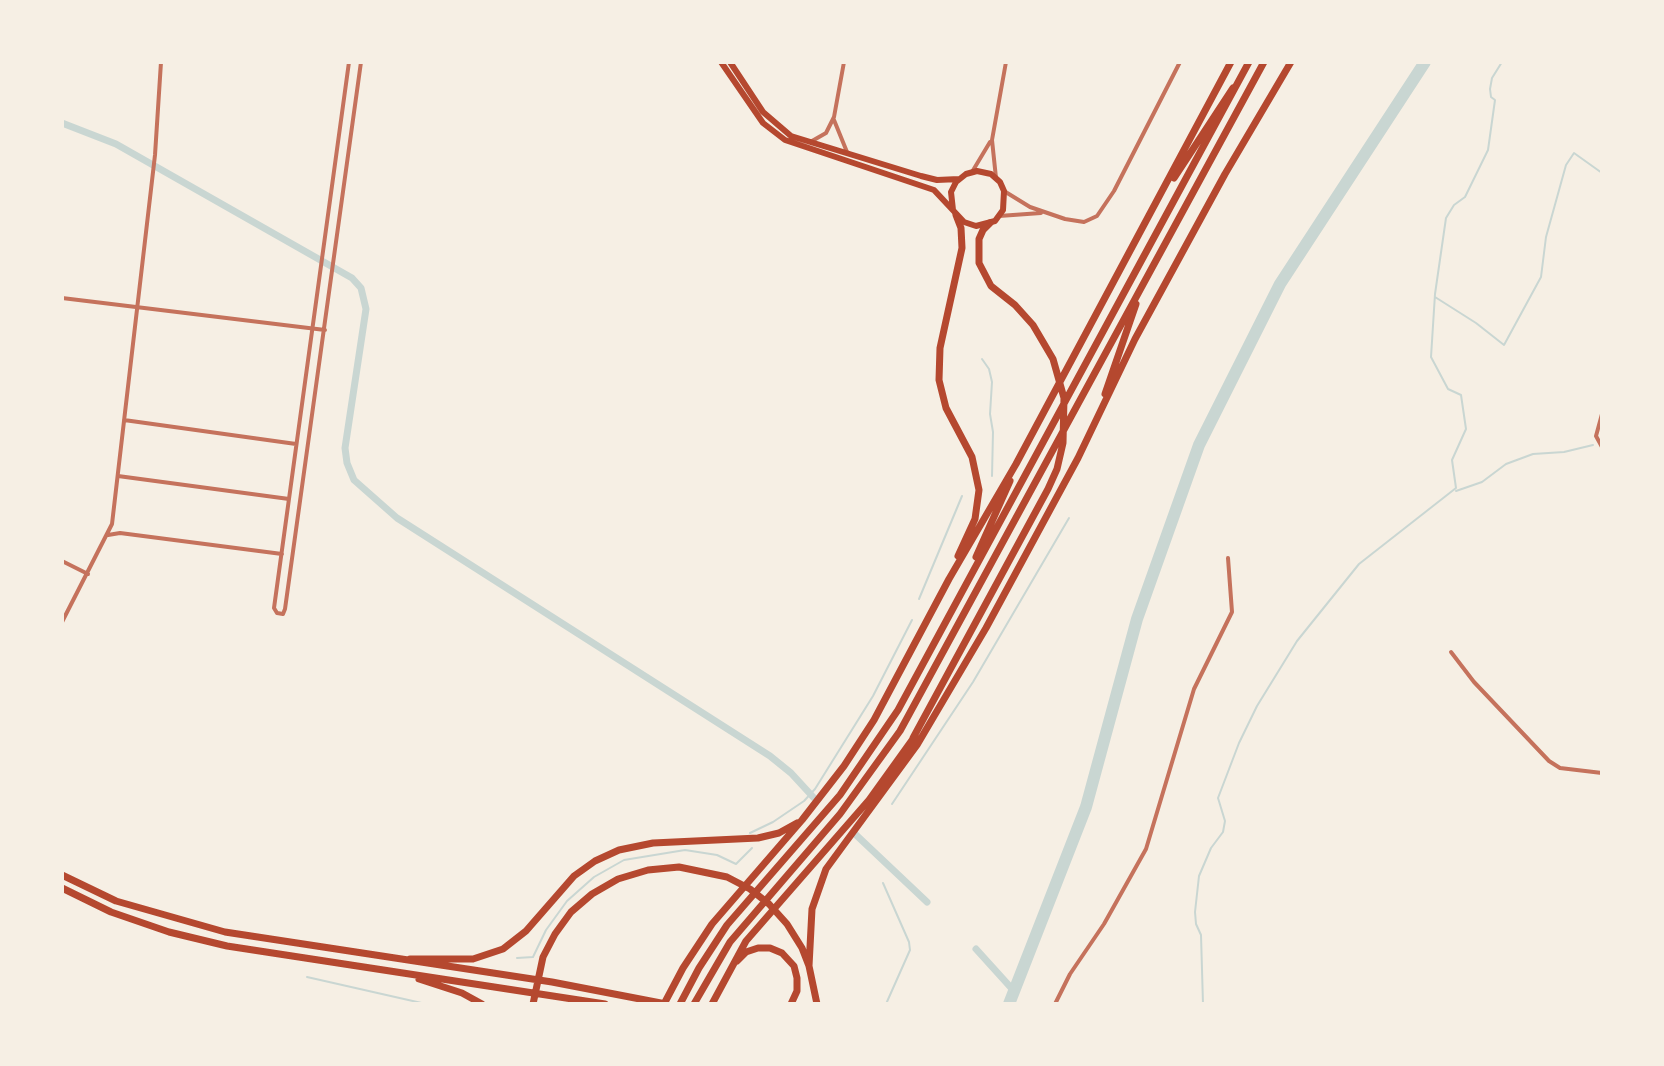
<!DOCTYPE html>
<html>
<head>
<meta charset="utf-8">
<style>
  body { margin:0 }
  #map { position:relative; width:1664px; height:1066px; overflow:hidden; background:#f6efe4; font-family:Karla,sans-serif }
  canvas { display:block }
  .frame { position:absolute; inset:0; border:64px solid #f6efe4; pointer-events:none }
</style>
</head>
<body>
<div id="map">
<canvas width="1664" height="1066"></canvas>
<div class="frame"></div>
</div>
<script>
const g = document.querySelector('canvas').getContext('2d');
g.lineJoin = 'round';
const shape = rows => new Path2D(rows.map(r => 'M' + r).join(''));
function stroke(path, color, width, dash) { g.strokeStyle = color; g.lineWidth = width; g.lineCap = dash ? 'butt' : 'round'; g.setLineDash(dash || []); g.stroke(path); }
const stream = shape([
  [1435,297,1476,323,1504,345,1541,277,1546,237,1566,165,1574,153,1602,173],
  [982,359,989,369,992,382,990,414,993,432,992,476],
  [1456,491,1482,482,1506,464,1533,454,1564,452,1593,445],
  [919,599,962,496],
  [892,804,973,682,1069,518],
  [750,833,773,822,804,801,815,789,873,696,912,620],
  [883,883,909,942,910,950,886,1004],
  [517,958,533,957,546,930,567,901,594,877,624,860,685,850,717,855,736,864,752,848],
  [307,977,426,1004],
  [1203,1004,1201,935,1196,924,1195,912,1199,876,1211,848,1223,832,1225,821,1218,798,1239,743,1257,706,1297,641,1359,564,1456,488,1452,460,1466,429,1461,395,1448,389,1431,357,1435,294,1446,218,1454,205,1465,197,1488,150,1495,100,1491,97,1490,89,1492,78,1502,62]
]);
const canal = shape([
  [62,123,116,144,352,278,361,288,366,309,345,448,347,463,354,480,397,518,770,756,791,773,814,798],
  [854,833,927,902],
  [976,949,1014,991]
]);
const river = shape([
  [1009,1004,1086,807,1137,619,1199,445,1280,284,1425,62]
]);
const minor = shape([
  [349,62,274,608,277,613,283,614,285,609,361,62],
  [834,120,847,152],
  [812,141,826,133,834,117,844,62],
  [972,172,990,142],
  [996,178,992,140,1006,62],
  [1004,191,1030,207,1065,219,1084,222,1097,216,1114,191,1180,62],
  [999,216,1041,213],
  [62,298,325,330],
  [1602,414,1596,436,1602,447],
  [124,420,296,444],
  [118,476,289,499],
  [108,535,120,533,282,554],
  [62,561,88,574],
  [62,622,112,524,155,155,161,62],
  [1451,652,1474,682,1549,761,1560,768,1602,773],
  [1055,1004,1070,974,1104,924,1146,849,1194,689,1232,612,1228,558]
]);
const secondary = shape([
  [721,62,763,123,785,140,934,190,964,222,976,226,995,221,1003,210,1004,191,1000,182,991,174,977,171,966,174,956,182,951,192,953,210],
  [730,62,763,112,791,136,921,176,937,180,959,179]
]);
const motorway = shape([
  [1174,178,1233,88],
  [956,215,961,228,962,248,940,348,939,380,946,408,972,457,979,490,975,519,958,556],
  [1105,394,1136,304],
  [976,557,1010,481],
  [913,738,1048,489,1057,469,1063,443,1064,398,1053,359,1033,325,1015,305,991,286,979,263,979,239,983,230,990,223],
  [62,875,116,901,225,932,552,982,666,1004],
  [62,888,111,912,169,932,227,946,605,1004],
  [410,959,473,959,503,949,526,931,574,876,595,861,619,850,653,843,758,838,779,833,797,823],
  [737,961,746,952,758,948,770,948,782,953,794,966,797,978,797,991,791,1004],
  [809,966,812,909,826,869,917,745,986,628,1078,458,1135,339,1225,174,1291,62],
  [419,979,462,993,482,1004],
  [533,1004,543,957,555,934,571,912,592,894,618,879,648,870,679,867,727,877,750,889,769,904,787,924,802,948,809,966,817,1004],
  [664,1004,683,968,712,924,802,820,844,766,874,720,949,579,1016,464,1231,62],
  [680,1004,699,968,727,925,840,795,898,710,1249,62],
  [694,1004,730,942,840,814,900,731,1264,62],
  [712,1004,746,941,869,800,915,736]
]);
stroke(stream, '#c9d6d2', 2);
stroke(canal, '#c9d6d2', 7);
stroke(river, '#c9d6d2', 12);
stroke(minor, '#c5725c', 4);
stroke(secondary, '#b5482f', 6);
stroke(motorway, '#b5482f', 7);
</script>
</body>
</html>
